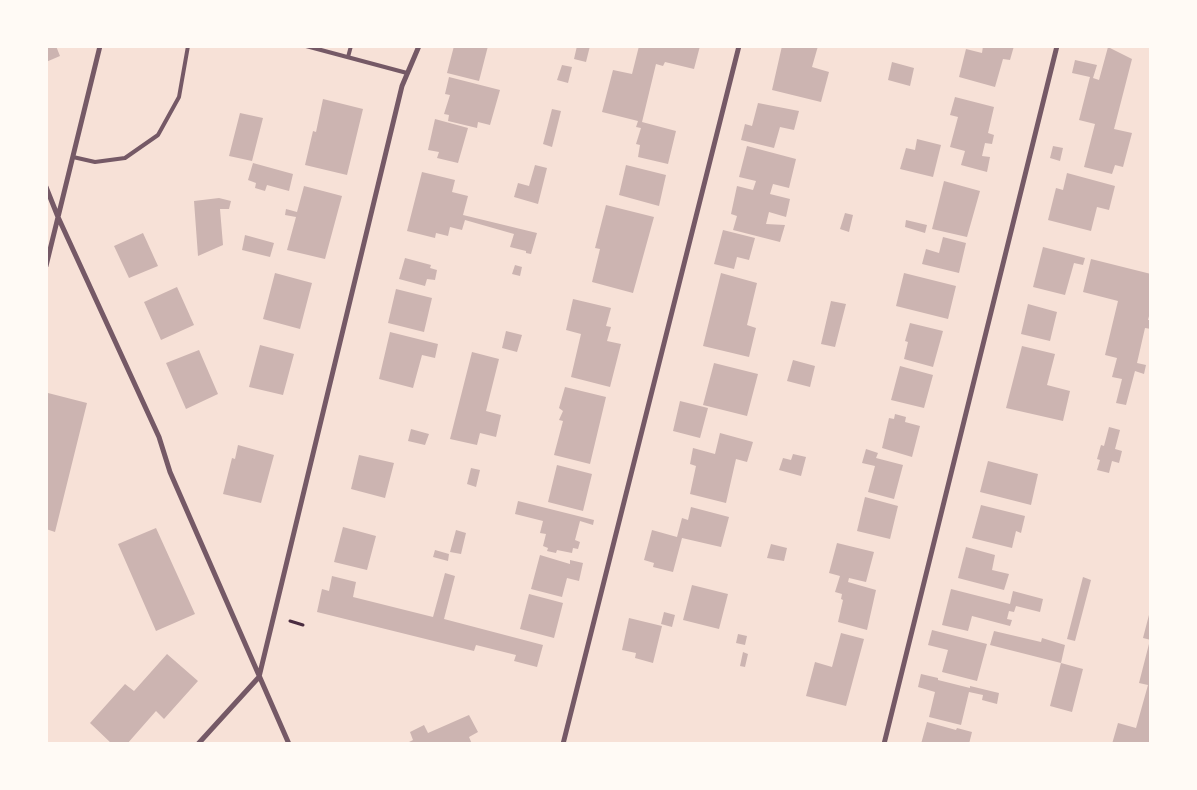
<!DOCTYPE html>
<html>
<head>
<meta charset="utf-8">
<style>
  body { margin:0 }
  #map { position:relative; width:1197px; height:790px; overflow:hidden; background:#f7e1d7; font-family:"Exo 2",sans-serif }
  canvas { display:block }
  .frame { position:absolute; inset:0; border:48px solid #fffaf5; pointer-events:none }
</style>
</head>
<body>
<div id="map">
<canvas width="1197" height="790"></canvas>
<div class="frame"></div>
</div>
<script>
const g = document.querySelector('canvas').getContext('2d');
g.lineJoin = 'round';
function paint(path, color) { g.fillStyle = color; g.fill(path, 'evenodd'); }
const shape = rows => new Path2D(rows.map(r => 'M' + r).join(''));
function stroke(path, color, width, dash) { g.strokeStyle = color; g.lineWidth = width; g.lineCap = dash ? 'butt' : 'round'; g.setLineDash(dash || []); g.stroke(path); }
const building = shape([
  [46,46,56,46,60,56,46,62],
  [454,46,488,46,479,81,447,73],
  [577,46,590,46,586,62,574,59],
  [639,46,700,46,694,69,665,62,663,66,656,64,642,122,676,131,668,164,638,157,640,145,636,144,641,128,636,127,638,121,602,112,613,70,632,74],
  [782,46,818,46,812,67,829,72,821,102,772,90],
  [983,46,1014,46,1010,60,1003,59,995,87,959,77,966,49,982,53],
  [1108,47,1132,59,1114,129,1132,133,1123,167,1115,165,1112,174,1084,167,1095,124,1079,120,1090,77,1072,73,1075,60,1097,65,1093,78,1099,80],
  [892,62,914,68,910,86,888,80],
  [562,65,572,67,568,83,557,80],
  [449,77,500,90,490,125,478,122,477,128,448,121,449,115,444,114,450,95,445,94],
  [955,97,994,107,988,133,994,135,992,144,985,143,982,156,990,157,987,172,961,165,965,151,950,147,958,117,950,115],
  [323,99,363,109,347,175,305,165,313,131,316,132],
  [758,103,799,111,794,130,780,127,774,148,741,140,745,124,752,126],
  [552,109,561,111,552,147,543,144],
  [240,113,263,118,252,161,229,156],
  [435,119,468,128,458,163,437,158,439,152,428,150],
  [917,139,941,145,933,177,900,169,906,148,915,150],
  [747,146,796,159,789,188,773,184,770,194,790,199,786,217,769,212,766,224,785,225,780,242,733,230,737,216,731,214,737,186,753,190,756,181,739,177],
  [1053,146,1063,148,1060,161,1050,158],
  [253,163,293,174,289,191,267,185,265,191,255,188,256,183,248,180],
  [535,165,547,168,538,204,514,197,518,183,529,186],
  [626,165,666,175,659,206,619,195],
  [422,172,455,180,452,192,468,196,463,215,537,233,531,254,526,253,526,251,510,247,514,234,465,220,462,230,450,227,448,236,436,233,435,238,407,231],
  [1067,173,1115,186,1109,210,1097,207,1091,231,1048,220,1056,188,1063,190],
  [944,181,980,191,967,237,932,229],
  [304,186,342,196,325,259,287,250,296,217,285,215,286,209,297,212],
  [219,198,231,201,229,209,220,209,223,245,198,256,194,201],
  [606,205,654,217,633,293,592,282,600,249,595,248],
  [845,213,853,215,849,232,840,229],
  [906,220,927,225,925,233,905,227],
  [723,230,755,238,749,260,737,257,734,269,714,264],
  [143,233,158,266,129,278,114,246],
  [245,235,274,243,270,257,242,250],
  [943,237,966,243,959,273,922,264,926,249,939,253],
  [1043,247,1085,258,1083,265,1074,263,1065,295,1033,287],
  [405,258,431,265,430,268,437,270,435,280,427,279,425,286,399,279],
  [1091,259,1151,274,1151,308,1148,320,1151,320,1151,329,1145,328,1137,363,1146,365,1144,374,1135,371,1126,405,1116,403,1122,379,1112,377,1117,358,1105,355,1118,301,1083,292],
  [515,265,522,267,520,276,512,274],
  [275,273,312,283,300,329,263,319],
  [721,273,757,283,747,325,756,328,749,357,703,346],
  [904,273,956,286,948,319,896,306],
  [177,287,194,325,161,340,144,302],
  [396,289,432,298,424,332,388,323],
  [573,299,611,308,606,326,611,327,607,341,621,344,610,387,571,377,581,334,566,330],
  [831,301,846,304,835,347,821,344],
  [1028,304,1057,312,1050,341,1021,334],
  [910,323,943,331,933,367,904,359,908,342,905,341],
  [506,331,522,335,517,352,502,348],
  [390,332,438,344,435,358,422,355,413,388,379,379],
  [260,345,294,354,283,395,249,387],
  [1022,346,1055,354,1047,385,1070,391,1063,421,1006,408],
  [199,350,218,394,186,409,166,363],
  [472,352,499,359,486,411,501,415,496,437,480,433,477,445,450,439],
  [793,360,815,366,810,387,787,381],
  [714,363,758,374,747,416,703,405],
  [900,366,933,375,924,408,891,400],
  [565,387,606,397,590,464,554,455,563,421,559,420,563,411,559,408],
  [48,393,87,403,55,532,46,529,46,400],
  [680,401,708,408,700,438,673,431],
  [895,414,906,417,905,422,920,426,912,457,882,448,889,418,894,419],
  [1109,427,1120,430,1115,449,1122,451,1119,463,1112,461,1109,473,1097,470,1100,460,1097,459,1101,445,1104,446],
  [411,429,429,434,425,445,408,441],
  [720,433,753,442,747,462,736,459,726,503,690,494,696,466,690,464,693,448,715,454],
  [238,445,274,455,261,503,223,494,232,458,235,459],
  [866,449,878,453,876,458,903,465,894,499,868,492,875,466,862,463],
  [793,454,806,457,801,476,779,470,783,458,791,460],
  [359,455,394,463,385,498,351,489],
  [988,461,1038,474,1031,505,980,492],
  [557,465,592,474,583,511,548,502],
  [471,468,480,470,476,487,467,484],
  [865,497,898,506,890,539,857,531],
  [518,501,594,520,593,525,580,521,575,540,580,542,578,549,573,548,572,553,557,550,556,553,547,551,548,548,543,546,546,534,540,533,543,521,515,514],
  [981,505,1025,516,1021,533,1016,531,1012,548,972,538],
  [691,507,729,517,721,547,682,538,673,572,653,567,654,563,644,560,652,530,677,537,682,518,688,520],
  [343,527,376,536,367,570,334,562],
  [156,528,195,614,156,631,118,544],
  [456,530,466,533,461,554,450,552],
  [837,543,874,552,866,582,849,578,848,582,876,590,867,630,838,622,843,600,841,599,842,594,835,592,840,576,829,573],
  [771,544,787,548,784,561,767,558],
  [966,547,995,555,992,570,1009,574,1004,590,958,578],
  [435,550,449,554,448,561,433,557],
  [540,555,570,564,570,560,583,563,579,581,567,578,562,597,531,589],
  [445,573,455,576,444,619,543,645,537,667,514,661,516,655,476,645,474,651,317,612,322,589,329,591,332,576,356,582,353,597,433,617],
  [1083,577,1091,580,1075,641,1067,639],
  [692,585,728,594,719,629,683,620],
  [951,589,1010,604,1013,591,1043,599,1040,612,1016,606,1014,612,1009,611,1007,619,1012,620,1010,626,972,616,968,631,942,625],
  [529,594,563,603,554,638,520,629],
  [1150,611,1151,611,1151,640,1143,638],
  [664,612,675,615,672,627,661,624],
  [629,618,662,626,653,663,635,658,636,653,622,650],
  [932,630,987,644,977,681,942,672,948,650,928,645],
  [994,631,1041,642,1042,638,1065,645,1061,663,990,645],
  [841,633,864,639,846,706,806,696,815,662,832,667],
  [738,634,747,636,745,645,736,643],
  [1150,640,1151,744,1112,744,1118,723,1136,728,1148,685,1139,683],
  [743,652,748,654,745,667,740,666],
  [167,654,198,681,164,719,156,711,127,744,112,744,90,723,125,684,134,691],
  [1061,663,1083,669,1072,712,1050,706],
  [921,674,938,678,938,680,970,688,970,686,999,693,997,704,982,700,983,695,969,692,961,725,929,717,935,692,918,687],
  [469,715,478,732,469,737,472,744,405,744,413,740,410,732,424,725,428,733],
  [927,722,956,730,957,728,972,732,969,744,921,744]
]);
const path = shape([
  [290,621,303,625]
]);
const service = shape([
  [306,46,407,73],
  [348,57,351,46],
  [73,157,95,162,125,158,158,135,179,97,188,46]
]);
const minor = shape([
  [46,187,58,217,159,437,170,472,289,744],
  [46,266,100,46],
  [198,744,259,677,402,86,419,46],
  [563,744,739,46],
  [884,744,1057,46]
]);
paint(building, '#ccb4b1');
stroke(path, '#4a2c40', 3);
stroke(service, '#755966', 4);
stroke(minor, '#755966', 5);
</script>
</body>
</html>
